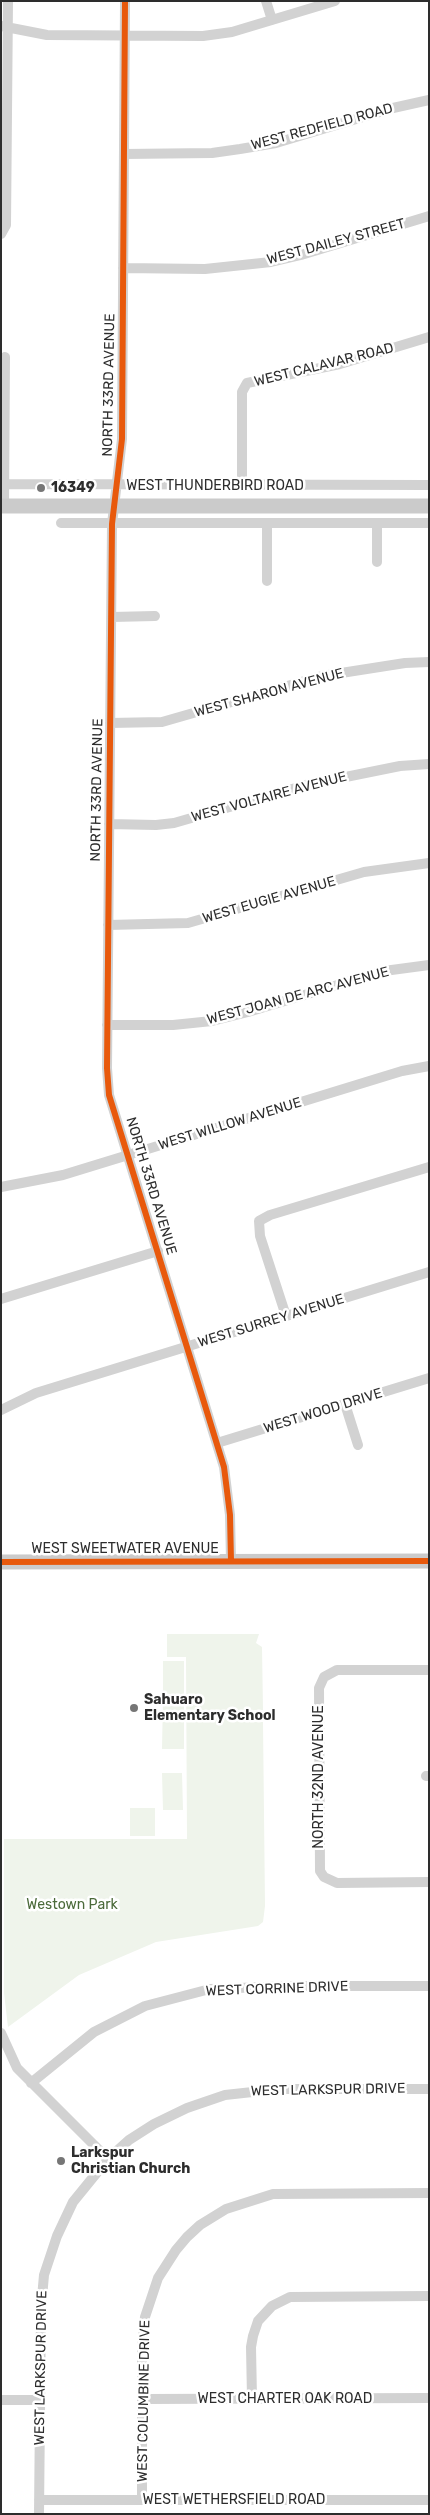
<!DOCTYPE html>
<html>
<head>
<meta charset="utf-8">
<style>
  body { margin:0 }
  #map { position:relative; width:430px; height:2515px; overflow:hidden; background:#fff; font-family:Rubik,sans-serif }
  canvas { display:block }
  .frame { position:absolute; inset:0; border:2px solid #2d2d2d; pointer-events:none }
</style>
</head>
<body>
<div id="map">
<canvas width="430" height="2515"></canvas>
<div class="frame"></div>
</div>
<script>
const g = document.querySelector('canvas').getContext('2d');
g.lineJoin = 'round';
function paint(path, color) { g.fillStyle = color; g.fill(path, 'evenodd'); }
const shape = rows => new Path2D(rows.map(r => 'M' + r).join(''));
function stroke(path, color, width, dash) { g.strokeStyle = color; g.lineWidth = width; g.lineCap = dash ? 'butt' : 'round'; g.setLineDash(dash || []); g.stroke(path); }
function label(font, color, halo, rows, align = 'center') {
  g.font = font + ' Rubik,sans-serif'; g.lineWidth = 5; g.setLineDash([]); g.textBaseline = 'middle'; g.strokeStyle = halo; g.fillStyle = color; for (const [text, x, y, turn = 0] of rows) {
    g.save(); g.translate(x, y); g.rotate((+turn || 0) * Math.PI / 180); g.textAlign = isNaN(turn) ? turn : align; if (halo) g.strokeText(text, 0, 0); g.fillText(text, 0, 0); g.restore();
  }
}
const green = shape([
  [167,1634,259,1634,256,1643,262,1647,263,1710,254,1710,254,1722,263,1722,265,1906,263,1922,258,1926,156,1942,79,1975,8,2027,4,1993,4,1839,187,1839,186,1657,167,1657],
  [163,1661,184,1661,184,1695,163,1695],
  [163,1698,184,1698,184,1749,162,1749],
  [162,1773,182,1773,183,1810,163,1810],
  [130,1808,155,1808,155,1836,130,1836]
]);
const street = shape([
  [125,1,122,439,112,524,107,1068,109,1095,224,1467,230,1515,231,1561],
  [266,1,272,20],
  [1,26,47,35,203,36,232,32,335,1],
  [124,154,212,153,240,149,276,143,393,108,429,100],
  [1,234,6,225,8,1],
  [123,268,205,269,271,262,301,255,429,216],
  [1,484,429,485],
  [242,485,242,392,247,383,340,364,429,337],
  [4,506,5,357],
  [61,523,429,523],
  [267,523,267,581],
  [377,523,377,562],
  [112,617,155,616],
  [110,723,162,722,322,676,405,663,429,662],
  [109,824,156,825,174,823,306,785,400,766,429,764],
  [108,925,188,923,364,872,429,863],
  [107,1025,173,1025,212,1021,248,1012,384,971,429,965],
  [1,1187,63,1175,402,1071,429,1066],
  [1,1299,158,1251],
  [286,1316,260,1236,259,1221,270,1215,429,1167],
  [345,1404,358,1445],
  [1,1410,36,1393,429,1272],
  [217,1443,429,1378],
  [429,1670,337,1670,324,1677,319,1688,320,1871,324,1877,337,1883,429,1882],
  [426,1776,429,1776],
  [1,2033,17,2068,108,2159],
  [31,2083,94,2032,145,2006,210,1989,292,1986,429,1986],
  [252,2398,251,2347,253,2336,258,2321,272,2306,290,2297,429,2296],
  [142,2399,429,2398],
  [1,2400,40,2400],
  [39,2500,429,2500],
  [142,2500,142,2347,145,2317,158,2278,176,2250,187,2237,200,2225,226,2209,273,2194,429,2193],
  [39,2514,41,2309,44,2275,57,2236,73,2202,108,2159,129,2140,154,2124,187,2108,225,2095,280,2089,429,2089]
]);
const secondary = shape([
  [1,506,429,506],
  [1,1562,429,1561]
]);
const cycleway = shape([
  [125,1,122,439,112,524,107,1068,109,1095,224,1467,230,1515,231,1561],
  [1,1562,429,1561]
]);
const markers = [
  [41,488,5,"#767676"],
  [134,1708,5,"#767676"],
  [61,2161,5,"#767676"]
];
const streetNames = [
  ["WEST REDFIELD ROAD",322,127,-15],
  ["WEST DAILEY STREET",336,242,-15],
  ["WEST CALAVAR ROAD",324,365,-14],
  ["NORTH 33RD AVENUE",109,385,-89],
  ["WEST THUNDERBIRD ROAD",215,486],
  ["WEST SHARON AVENUE",269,693,-15],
  ["NORTH 33RD AVENUE",97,790,-89],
  ["WEST VOLTAIRE AVENUE",269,797,-15],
  ["WEST EUGIE AVENUE",269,900,-16],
  ["WEST JOAN DE ARC AVENUE",298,996,-15],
  ["WEST WILLOW AVENUE",230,1124,-17],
  ["NORTH 33RD AVENUE",151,1186,73],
  ["WEST SURREY AVENUE",271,1321,-17],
  ["WEST WOOD DRIVE",323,1411,-17],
  ["WEST SWEETWATER AVENUE",125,1549],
  ["NORTH 32ND AVENUE",319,1777,-90],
  ["WEST CORRINE DRIVE",277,1989,-2],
  ["WEST LARKSPUR DRIVE",328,2090,-1],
  ["WEST LARKSPUR DRIVE",41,2368,-89],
  ["WEST CHARTER OAK ROAD",285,2399],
  ["WEST COLUMBINE DRIVE",144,2401,-89],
  ["WEST WETHERSFIELD ROAD",234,2500]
];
const poiNames = [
  ["16349",51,488],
  ["Sahuaro",144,1700],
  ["Elementary School",144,1716],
  ["Larkspur",71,2153],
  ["Christian Church",71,2169]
];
const parkNames = [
  ["Westown Park",72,1905]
];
paint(green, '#eff4eb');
stroke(street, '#d2d2d2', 10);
stroke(secondary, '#cbcbcb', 15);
stroke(cycleway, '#e8590c', 6);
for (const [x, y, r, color] of markers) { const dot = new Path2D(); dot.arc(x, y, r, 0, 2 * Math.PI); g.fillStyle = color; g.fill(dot); stroke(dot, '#fff', 2); }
label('14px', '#2d2d2d', '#fff', streetNames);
label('bold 14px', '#2d2d2d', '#fff', poiNames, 'left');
label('14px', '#4b6a3a', '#fff', parkNames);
</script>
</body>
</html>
